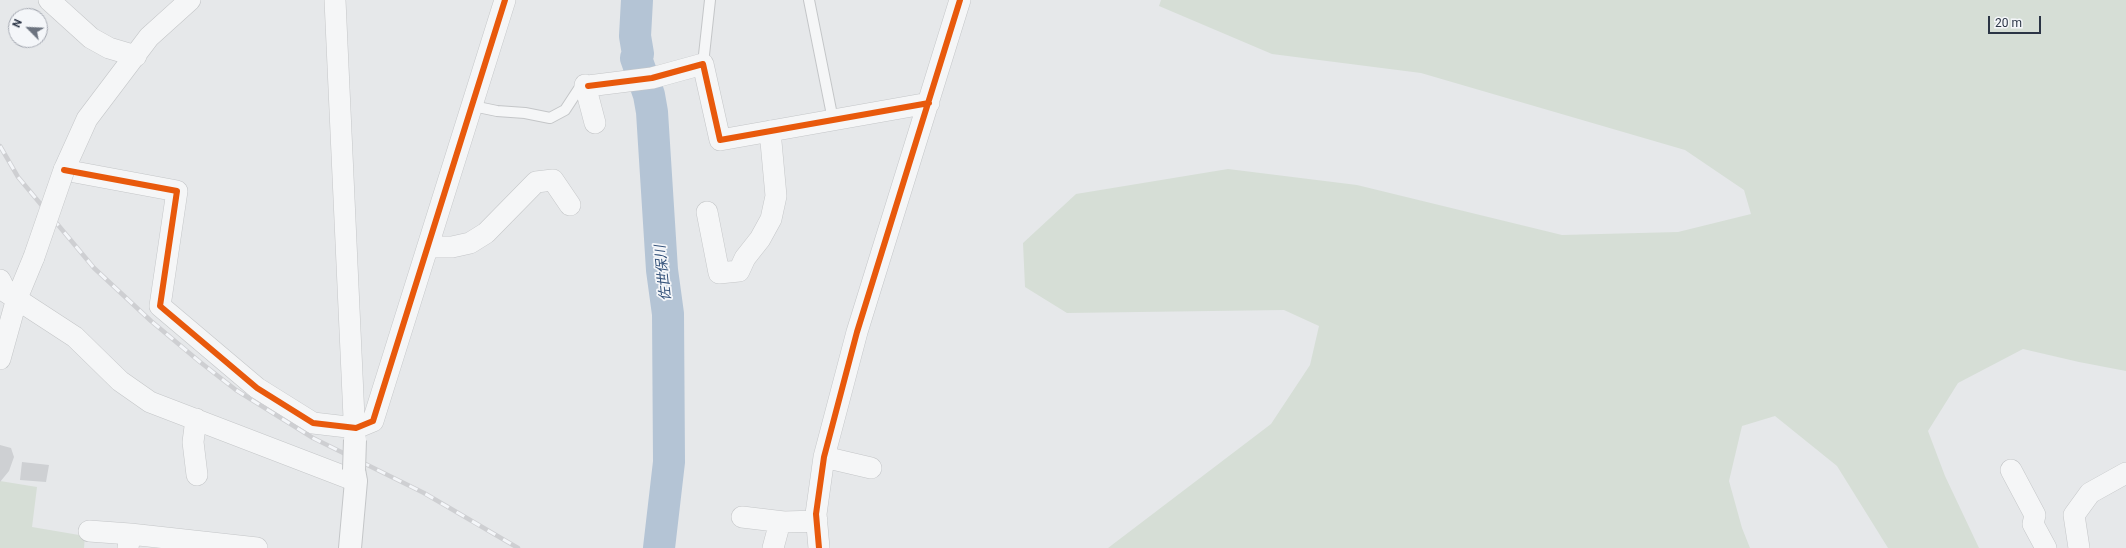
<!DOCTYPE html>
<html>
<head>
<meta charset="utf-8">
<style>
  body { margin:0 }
  #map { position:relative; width:2126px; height:548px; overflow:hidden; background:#e6e8ea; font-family:Roboto,sans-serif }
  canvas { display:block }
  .north { position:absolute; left:8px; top:8px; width:40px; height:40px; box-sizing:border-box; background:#f4f6f9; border:1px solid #a4a8b1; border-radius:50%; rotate:294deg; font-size:11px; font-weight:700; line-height:16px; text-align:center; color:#2b3445 }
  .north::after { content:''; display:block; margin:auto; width:14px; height:18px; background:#6c737f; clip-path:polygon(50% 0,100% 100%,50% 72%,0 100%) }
  .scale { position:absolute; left:1988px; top:16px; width:53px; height:18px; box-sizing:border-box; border:2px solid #2b3445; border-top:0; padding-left:5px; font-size:12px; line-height:14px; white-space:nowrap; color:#2b3445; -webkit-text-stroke:3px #f4f6f9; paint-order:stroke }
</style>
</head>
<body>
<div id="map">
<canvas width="2126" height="548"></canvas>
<div class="north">N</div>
<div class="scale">20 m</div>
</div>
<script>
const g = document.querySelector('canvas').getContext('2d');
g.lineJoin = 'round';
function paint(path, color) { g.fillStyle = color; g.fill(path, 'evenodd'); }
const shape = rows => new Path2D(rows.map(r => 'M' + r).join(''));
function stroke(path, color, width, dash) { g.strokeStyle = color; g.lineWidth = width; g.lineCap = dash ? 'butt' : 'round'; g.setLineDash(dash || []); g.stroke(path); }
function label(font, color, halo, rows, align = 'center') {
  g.font = font + ' Roboto,"Noto Sans JP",sans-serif'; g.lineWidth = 3.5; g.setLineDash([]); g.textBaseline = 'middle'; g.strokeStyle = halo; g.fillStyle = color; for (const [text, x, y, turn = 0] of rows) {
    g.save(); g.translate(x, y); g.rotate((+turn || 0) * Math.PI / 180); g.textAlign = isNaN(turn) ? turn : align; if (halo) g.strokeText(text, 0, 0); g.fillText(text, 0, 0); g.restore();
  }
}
const green = shape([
  [1161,0,2126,0,2126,371,2079,362,2023,349,1958,383,1928,431,1945,476,1979,548,1888,548,1837,466,1775,416,1742,426,1729,481,1742,528,1750,548,1108,548,1271,424,1310,365,1319,326,1284,310,1067,313,1025,287,1023,243,1076,194,1228,169,1357,185,1562,235,1678,232,1751,214,1744,190,1685,150,1421,73,1272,54,1159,6],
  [0,481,37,487,32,527,85,536,84,548,0,548]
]);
const river = shape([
  [637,0,635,36,638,54,636,58,649,95,652,112,662,270,668,314,669,462,659,548]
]);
const building = shape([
  [0,445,11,448,14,457,9,471,0,482],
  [22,462,49,465,46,482,20,480]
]);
const service = shape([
  [809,0,833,120],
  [703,64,710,0],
  [473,106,497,111,525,113,550,118,565,110,582,84,584,84]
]);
const minor = shape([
  [49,0,91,38,109,48,136,56],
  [190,0,149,37,87,119,64,170,177,191,160,306,257,388,313,423,356,428,373,421,505,0],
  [335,0,355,440],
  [585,85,595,123],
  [588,86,652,78,703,64,720,140,929,103],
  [707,212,719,273,739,271,745,258,760,239,771,219,776,196,770,131],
  [428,247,452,247,470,243,486,233,536,182,553,180,570,205],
  [0,280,6,292,75,337,120,381,150,402,356,481],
  [0,359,17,298,34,257],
  [196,419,193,442,197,475],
  [824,457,871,468],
  [2011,470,2035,515,2033,524,2046,548],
  [742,517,784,522,817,521],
  [89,531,130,534],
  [128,548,130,534,257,548],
  [773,548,780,522],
  [819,548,816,514,824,457,857,332,960,0],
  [2079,548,2074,515,2090,493,2126,473]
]);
const tertiary = shape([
  [350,548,356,481,354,470]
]);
const rail = shape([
  [0,146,18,177,94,268,151,321,200,362,236,390,313,438,424,493,518,548]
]);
const minorBridge = shape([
  [34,257,64,170]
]);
const tertiaryBridge = shape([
  [354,470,355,440]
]);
const cycleway = shape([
  [588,86,652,78,703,64,720,140,929,103],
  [64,170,177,191,160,306,257,388,313,423,356,428,373,421,505,0],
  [819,548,816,514,824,457,857,332,960,0]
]);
const waterNames = [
  ["佐世保川",664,273,-96]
];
paint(green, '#d6ded6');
stroke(river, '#b4c4d5', 32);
paint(building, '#ced0d3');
stroke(service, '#c4c6c8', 12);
stroke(minor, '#c4c6c8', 22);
stroke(tertiary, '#c4c6c8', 24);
stroke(service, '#f5f6f7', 10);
stroke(minor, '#f5f6f7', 21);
stroke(tertiary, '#f5f6f7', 22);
stroke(rail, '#cecfd2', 4.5);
stroke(rail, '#f4f6f9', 3, [9]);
stroke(minorBridge, '#c4c6c8', 22, []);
stroke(tertiaryBridge, '#c4c6c8', 24, []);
stroke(minorBridge, '#f5f6f7', 21);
stroke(tertiaryBridge, '#f5f6f7', 22);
stroke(cycleway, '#e8590c', 6);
label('italic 14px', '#34527a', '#f4f6f9', waterNames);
</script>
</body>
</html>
